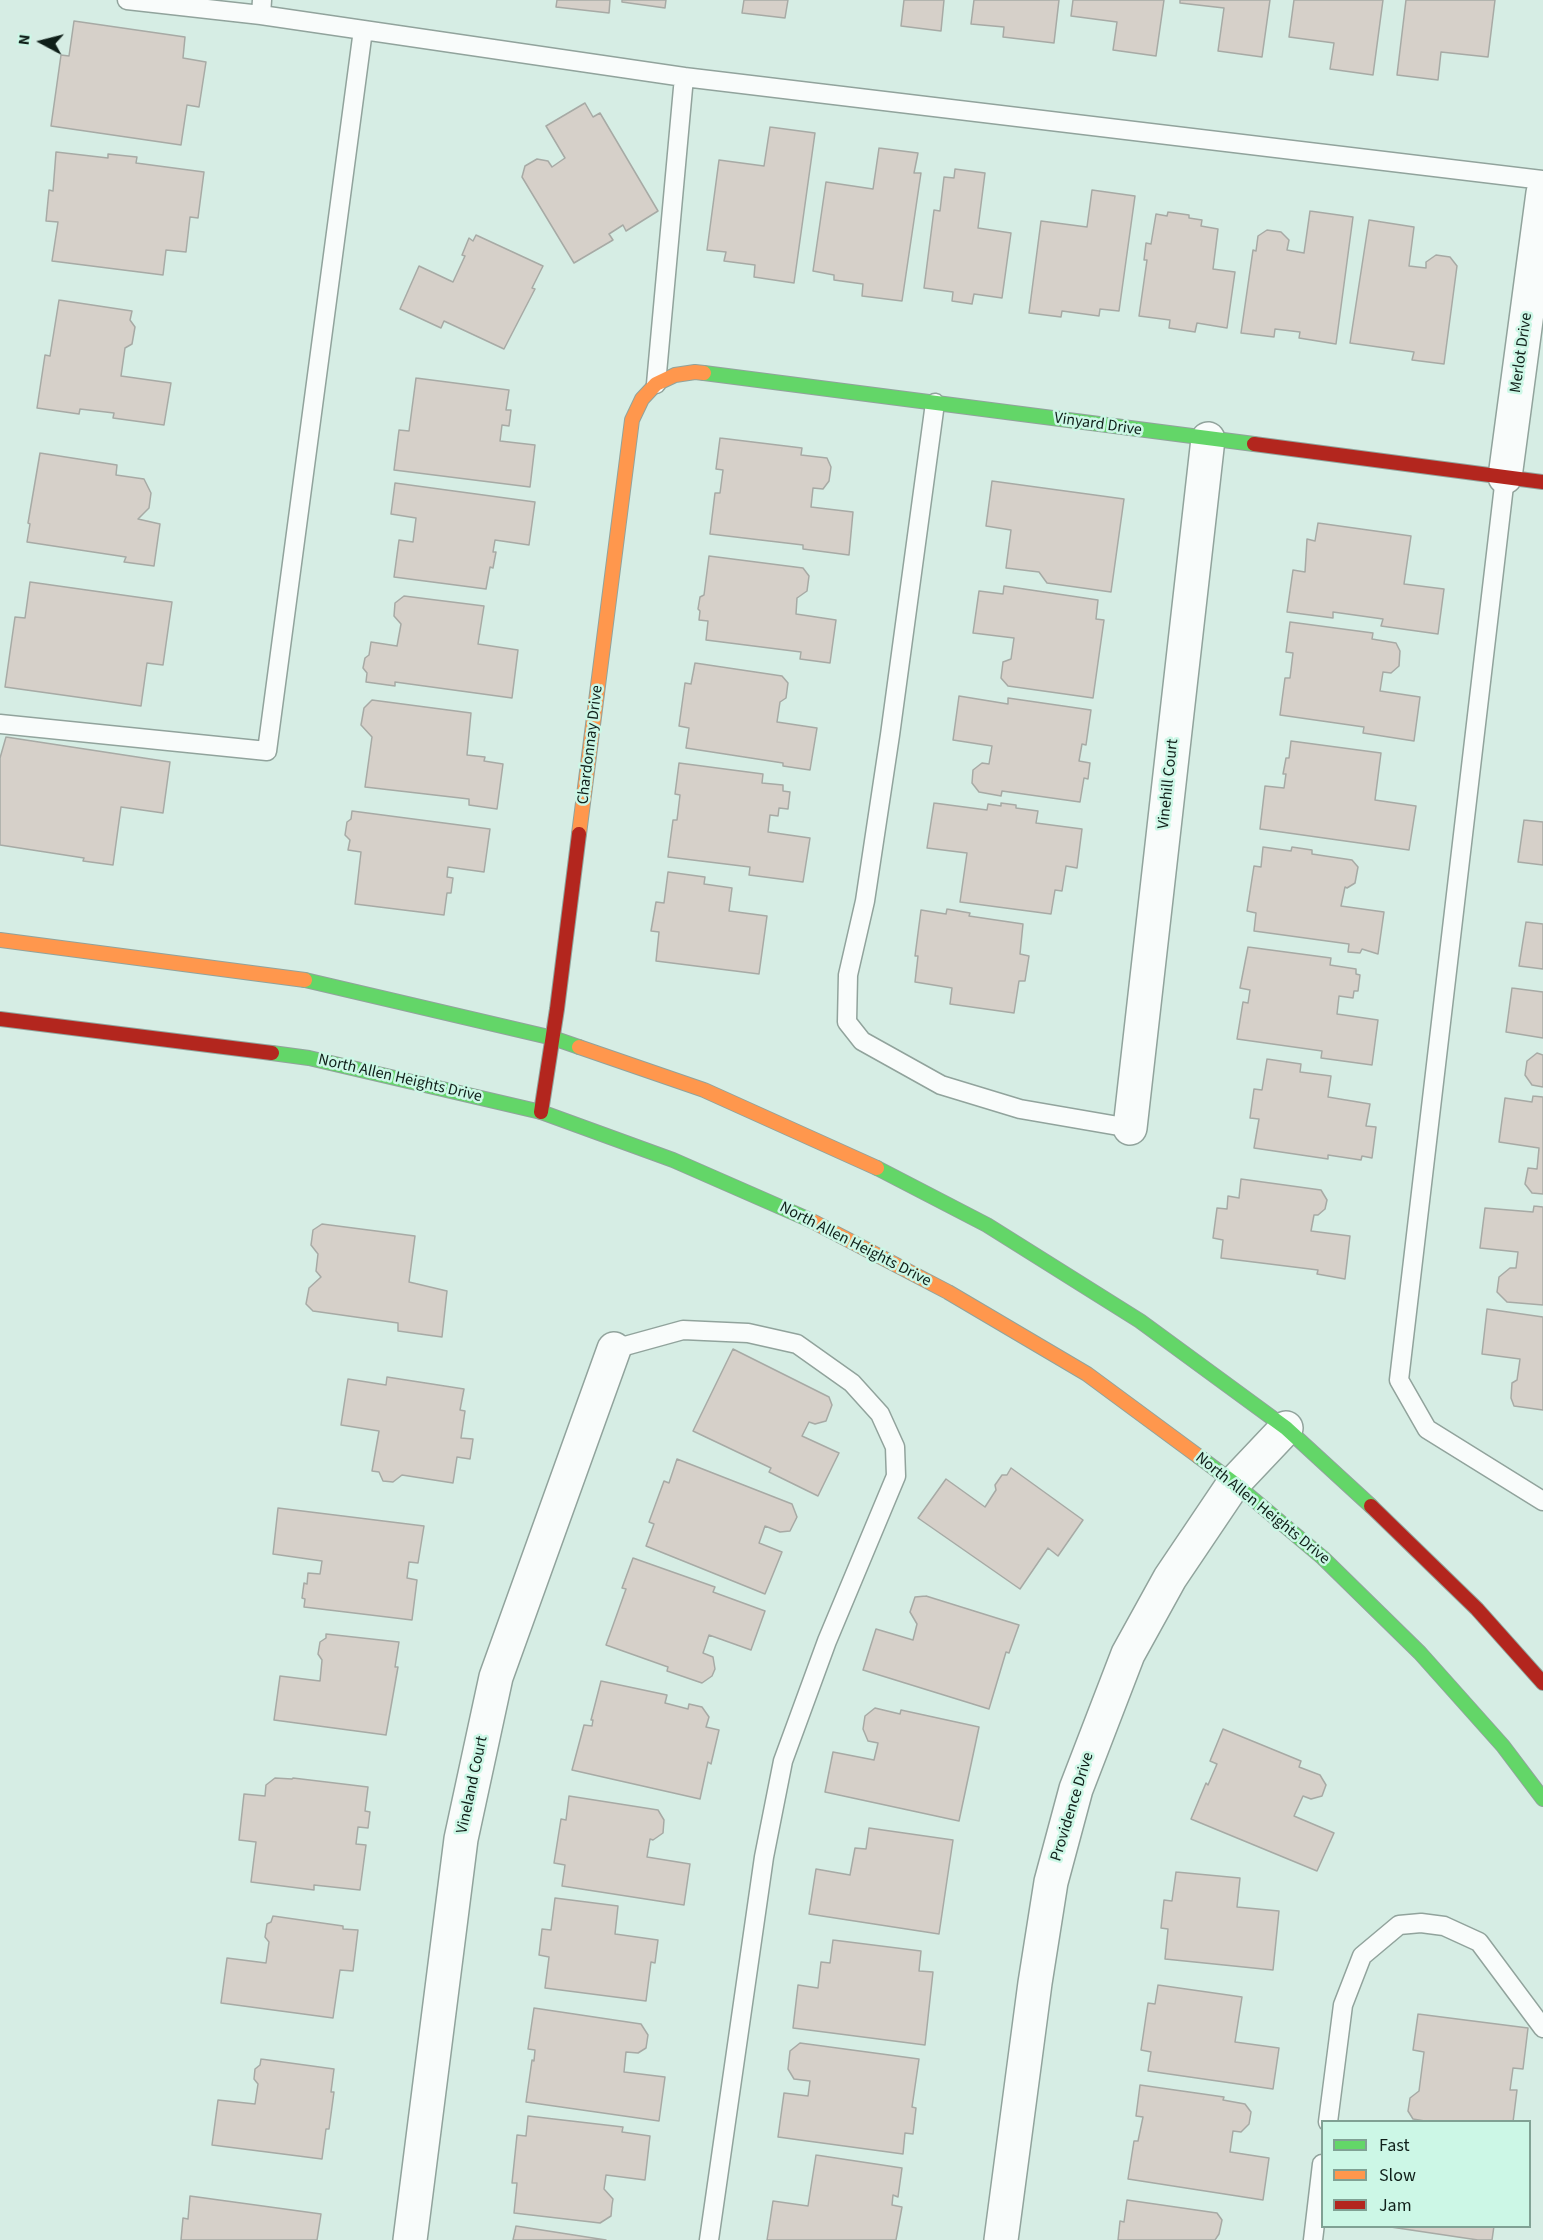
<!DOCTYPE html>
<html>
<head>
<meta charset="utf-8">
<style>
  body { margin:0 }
  #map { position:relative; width:1543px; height:2240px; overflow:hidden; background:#d6ede4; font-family:"Source Sans 3",sans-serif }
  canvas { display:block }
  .legend { position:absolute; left:1321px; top:2120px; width:210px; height:108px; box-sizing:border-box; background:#ccf7e6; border:2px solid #80a194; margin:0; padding:8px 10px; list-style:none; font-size:18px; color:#0f1f19 }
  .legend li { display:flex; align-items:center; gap:12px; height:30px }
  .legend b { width:30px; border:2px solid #80a194 }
  .north { position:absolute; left:12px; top:12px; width:60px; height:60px; -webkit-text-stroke:4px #ccf7e6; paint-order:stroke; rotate:277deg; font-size:16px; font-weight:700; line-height:24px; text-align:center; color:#0f1f19 }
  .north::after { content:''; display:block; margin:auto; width:21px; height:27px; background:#0f1f19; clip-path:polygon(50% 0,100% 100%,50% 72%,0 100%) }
</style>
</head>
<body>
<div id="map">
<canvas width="1543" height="2240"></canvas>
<ul class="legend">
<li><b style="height:8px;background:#63d668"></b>Fast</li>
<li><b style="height:8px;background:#ff974d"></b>Slow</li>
<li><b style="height:8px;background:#b3261e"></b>Jam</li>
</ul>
<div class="north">N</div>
</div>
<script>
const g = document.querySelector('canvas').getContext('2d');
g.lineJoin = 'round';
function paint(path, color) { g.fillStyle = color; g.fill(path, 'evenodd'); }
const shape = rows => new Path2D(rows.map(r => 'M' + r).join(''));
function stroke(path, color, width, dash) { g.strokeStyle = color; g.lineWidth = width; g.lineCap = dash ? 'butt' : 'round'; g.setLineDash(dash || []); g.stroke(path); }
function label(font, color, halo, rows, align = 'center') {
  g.font = font + ' "Source Sans 3",sans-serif'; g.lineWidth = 5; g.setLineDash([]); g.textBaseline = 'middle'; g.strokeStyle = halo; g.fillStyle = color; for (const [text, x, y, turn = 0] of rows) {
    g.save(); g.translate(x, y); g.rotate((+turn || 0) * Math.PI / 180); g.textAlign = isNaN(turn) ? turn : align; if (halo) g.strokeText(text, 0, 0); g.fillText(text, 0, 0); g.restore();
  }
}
const building = shape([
  [557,0,610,0,609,13,556,7,557,0],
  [622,0,666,0,665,8,622,2,622,0],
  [744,0,788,0,785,18,742,13,744,0],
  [904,0,944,0,941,31,901,26,904,0],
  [974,0,1059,0,1054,43,1003,37,1004,27,971,24,974,0],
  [1073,0,1164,0,1156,56,1113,50,1117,22,1071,16,1073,0],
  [1180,0,1270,0,1262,57,1218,51,1224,8,1180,3,1180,0],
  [1294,0,1383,0,1373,75,1330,69,1334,43,1289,37,1294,0],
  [1406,0,1495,0,1488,57,1441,52,1438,80,1397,75,1406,0],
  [74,21,185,37,183,58,206,62,199,107,187,105,181,145,51,126,61,55,69,56,74,21],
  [585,103,593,117,600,113,658,211,626,231,623,225,609,234,613,240,574,263,522,177,525,166,537,159,548,161,552,167,565,158,546,126,585,103],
  [770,127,815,133,794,283,754,277,755,265,724,261,726,252,707,250,719,160,764,166,770,127],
  [879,148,918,153,914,173,921,173,902,301,862,296,863,284,834,280,834,275,813,271,826,182,873,189,879,148],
  [56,152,108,158,108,154,137,157,136,163,204,172,198,218,190,217,186,252,166,250,163,275,52,261,58,222,46,221,49,190,53,191,56,152],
  [955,169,985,173,978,228,1011,233,1002,298,974,294,972,304,952,301,953,292,924,288,934,210,940,211,944,177,954,178,955,169],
  [1092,190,1135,196,1119,311,1100,309,1099,316,1062,311,1061,317,1029,313,1041,221,1087,227,1092,190],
  [1310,211,1353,217,1336,344,1299,338,1300,332,1275,329,1274,337,1241,333,1253,250,1256,251,1258,236,1267,230,1281,232,1289,240,1287,250,1304,253,1310,211],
  [1168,212,1189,215,1189,218,1202,220,1201,226,1218,229,1213,269,1235,272,1227,328,1197,323,1195,332,1169,328,1170,320,1139,316,1147,260,1144,260,1146,243,1151,244,1156,214,1167,216,1168,212],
  [1369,220,1414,227,1409,266,1426,268,1426,262,1436,255,1450,257,1457,266,1444,364,1412,360,1414,352,1350,343,1369,220],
  [476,235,543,266,532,288,535,289,504,349,444,321,441,328,400,309,419,266,453,282,465,256,462,255,469,238,473,241,476,235],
  [59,300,132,311,130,320,135,327,132,344,125,348,121,376,171,383,164,425,113,418,114,413,80,409,79,414,37,408,45,355,50,356,59,300],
  [416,378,509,390,506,410,511,410,509,426,502,425,500,441,535,445,530,487,394,470,399,430,409,431,416,378],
  [720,438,802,448,801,455,827,458,831,467,829,481,823,489,813,488,811,507,853,512,849,555,803,549,803,545,710,534,715,493,720,493,723,470,716,469,720,438],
  [40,453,117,465,116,475,144,479,151,493,149,508,138,519,160,524,154,566,124,562,126,557,27,542,30,524,28,523,40,453],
  [992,481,1124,499,1111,592,1047,583,1039,572,1006,568,1011,530,986,526,992,481],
  [395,483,535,502,529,545,495,540,493,552,496,552,493,568,490,567,486,589,394,577,399,540,413,542,416,518,391,514,395,483],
  [1318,523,1411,536,1404,584,1444,589,1438,634,1381,626,1383,619,1333,612,1333,618,1287,612,1293,570,1305,572,1307,539,1315,541,1318,523],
  [709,556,803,568,809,576,807,591,797,598,796,614,836,620,830,663,800,659,801,652,706,640,708,621,699,620,700,611,698,609,700,597,704,595,709,556],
  [30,582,172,602,163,665,147,663,141,706,5,687,15,617,25,618,30,582],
  [1004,586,1098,600,1096,619,1104,620,1093,698,1008,686,1001,678,1003,662,1011,659,1014,638,973,633,979,591,1003,594,1004,586],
  [404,596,484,606,478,644,518,650,512,698,395,682,395,686,366,682,367,673,363,668,365,658,369,655,371,642,397,646,401,624,394,616,395,603,404,596],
  [1290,622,1373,633,1372,639,1396,643,1400,651,1399,666,1391,673,1383,672,1380,691,1420,697,1414,741,1363,733,1364,727,1280,715,1285,678,1290,678,1293,653,1286,652,1290,622],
  [695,663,782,676,788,683,786,698,780,702,777,722,817,728,810,770,783,766,783,763,686,748,689,728,679,726,685,683,691,684,695,663],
  [959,696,1008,704,1008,698,1091,710,1086,745,1082,744,1079,761,1090,763,1088,779,1084,778,1080,802,1002,791,1001,796,979,792,972,783,973,770,982,763,989,764,992,746,953,740,959,696],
  [372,700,471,713,467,755,485,757,484,761,503,764,497,809,469,805,469,799,365,787,372,737,361,725,364,708,372,700],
  [6,737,170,762,163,813,121,807,113,865,83,861,84,858,0,845,0,758,6,737],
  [1291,741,1381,753,1375,800,1416,806,1409,850,1260,829,1265,786,1284,788,1286,774,1283,774,1286,758,1289,758,1291,741],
  [679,763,763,774,762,783,783,785,783,791,790,792,788,809,779,808,778,816,770,815,768,832,810,838,803,882,749,875,750,867,668,857,673,820,677,820,680,795,675,794,679,763],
  [934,803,987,810,988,804,1001,806,1001,803,1016,805,1016,808,1038,811,1036,823,1082,829,1077,868,1066,866,1062,891,1055,890,1051,914,960,902,967,853,927,848,934,803],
  [352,811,490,829,484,872,448,867,447,877,453,878,451,893,447,893,444,915,355,904,361,852,348,850,350,840,345,835,347,822,351,819,352,811],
  [1524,820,1543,822,1543,865,1518,862,1524,820],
  [1263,847,1291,851,1292,847,1312,850,1312,854,1352,860,1358,867,1355,883,1347,888,1345,887,1341,906,1384,912,1378,954,1362,949,1360,953,1348,952,1349,944,1254,931,1256,913,1247,911,1254,866,1261,867,1263,847],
  [668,872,705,877,704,884,732,888,729,911,767,916,759,974,656,961,659,932,651,931,656,902,664,903,668,872],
  [947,909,970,913,969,916,1023,924,1020,954,1029,956,1025,981,1019,981,1014,1013,950,1004,952,988,915,982,918,956,915,956,921,910,946,914,947,909],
  [1526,922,1543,924,1543,969,1519,966,1526,922],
  [1248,947,1331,958,1330,965,1356,969,1356,974,1360,975,1358,991,1354,991,1353,998,1339,996,1337,1014,1378,1020,1372,1065,1321,1058,1322,1051,1237,1039,1243,1002,1248,1003,1250,990,1240,988,1248,947],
  [1512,988,1543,992,1543,1038,1506,1032,1512,988],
  [1537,1053,1543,1055,1543,1087,1532,1085,1525,1075,1527,1061,1537,1053],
  [1267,1059,1301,1064,1300,1072,1331,1076,1328,1097,1370,1104,1366,1126,1376,1127,1372,1158,1362,1156,1361,1160,1328,1155,1328,1159,1254,1148,1259,1119,1250,1118,1254,1089,1262,1090,1267,1059],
  [1533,1096,1543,1097,1543,1194,1532,1193,1525,1184,1528,1168,1537,1169,1539,1148,1499,1142,1505,1098,1532,1102,1533,1096],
  [1241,1179,1321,1190,1327,1200,1325,1209,1318,1215,1314,1215,1311,1231,1350,1236,1345,1279,1317,1274,1318,1270,1221,1258,1223,1240,1213,1238,1217,1208,1227,1209,1228,1196,1239,1198,1241,1179],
  [1534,1206,1543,1207,1543,1305,1507,1302,1497,1292,1499,1277,1510,1268,1516,1268,1518,1252,1480,1248,1485,1208,1533,1212,1534,1206],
  [322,1224,415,1236,409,1282,447,1291,442,1337,398,1331,398,1323,313,1311,306,1304,309,1288,321,1277,316,1271,318,1254,311,1245,313,1230,322,1224],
  [1487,1309,1543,1317,1543,1410,1514,1406,1511,1398,1512,1383,1517,1380,1520,1359,1482,1354,1487,1309],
  [733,1349,829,1397,832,1405,826,1421,815,1424,809,1422,802,1436,839,1453,818,1496,769,1472,771,1468,693,1431,733,1349],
  [387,1377,464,1389,460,1410,465,1411,461,1438,473,1439,470,1459,457,1457,453,1483,402,1475,393,1482,383,1481,379,1472,372,1471,379,1431,341,1425,348,1379,386,1385,387,1377],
  [677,1459,792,1504,797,1517,790,1531,780,1532,765,1526,759,1543,782,1552,765,1594,646,1546,654,1524,649,1522,664,1481,669,1483,677,1459],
  [1011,1468,1083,1520,1058,1556,1048,1548,1020,1589,918,1518,946,1479,985,1507,996,1490,995,1485,1002,1475,1007,1475,1011,1468],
  [278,1508,424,1526,418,1563,409,1562,407,1578,417,1580,412,1620,304,1607,305,1599,302,1598,304,1583,307,1584,308,1573,320,1574,322,1561,273,1554,278,1508],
  [633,1558,715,1587,713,1592,765,1611,751,1650,709,1635,703,1653,713,1657,715,1669,712,1676,702,1683,667,1671,668,1667,606,1645,626,1589,622,1588,633,1558],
  [926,1596,1019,1625,1009,1653,1006,1652,989,1709,863,1670,876,1629,913,1640,917,1624,910,1612,915,1597,926,1596],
  [326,1634,399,1642,395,1667,398,1667,386,1735,274,1720,280,1676,320,1681,322,1660,318,1654,320,1642,326,1638,326,1634],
  [601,1681,667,1695,665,1703,688,1709,689,1704,702,1707,709,1717,706,1727,719,1730,711,1764,708,1762,700,1799,572,1770,584,1725,592,1726,593,1720,591,1720,601,1681],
  [875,1708,900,1714,901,1710,979,1727,959,1821,825,1792,833,1752,874,1760,878,1743,868,1741,863,1729,865,1716,875,1708],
  [1223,1729,1301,1761,1299,1767,1320,1775,1326,1785,1322,1796,1311,1799,1303,1796,1294,1816,1334,1833,1317,1871,1191,1819,1206,1783,1208,1785,1217,1764,1210,1761,1223,1729],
  [275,1778,292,1779,293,1778,368,1787,365,1811,370,1812,368,1828,358,1827,356,1844,366,1845,360,1890,314,1885,314,1890,251,1882,256,1842,239,1840,244,1794,265,1796,266,1785,275,1778],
  [569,1796,658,1810,664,1820,663,1833,653,1840,650,1839,647,1857,690,1864,684,1905,562,1886,565,1865,554,1863,561,1819,566,1820,569,1796],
  [869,1828,953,1840,939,1934,809,1914,816,1869,850,1875,855,1848,866,1849,869,1828],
  [1176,1872,1240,1878,1237,1907,1279,1911,1273,1970,1165,1959,1168,1929,1161,1928,1164,1900,1172,1901,1176,1872],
  [555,1898,618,1906,615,1934,658,1940,655,1963,651,1962,646,2001,545,1988,549,1957,539,1955,542,1929,551,1930,555,1898],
  [273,1916,343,1926,343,1929,358,1930,353,1971,340,1970,333,2018,221,2003,227,1958,266,1963,269,1942,265,1937,267,1924,271,1922,273,1916],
  [833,1940,921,1951,919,1971,933,1972,925,2045,793,2028,798,1985,818,1988,821,1962,830,1963,833,1940],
  [1158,1985,1242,1997,1235,2042,1279,2048,1273,2089,1148,2071,1151,2052,1141,2050,1148,2003,1155,2004,1158,1985],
  [534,2008,641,2024,648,2035,646,2048,638,2053,626,2052,624,2072,665,2077,659,2121,526,2102,532,2060,534,2061,535,2050,528,2049,534,2008],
  [1418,2014,1528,2028,1523,2069,1513,2068,1510,2090,1517,2090,1513,2122,1431,2122,1413,2119,1408,2111,1410,2098,1419,2091,1424,2052,1413,2050,1418,2014],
  [800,2043,919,2059,912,2107,916,2108,913,2134,905,2133,903,2154,778,2137,784,2093,808,2096,810,2081,794,2079,788,2069,790,2051,800,2043],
  [261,2059,334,2069,331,2092,334,2092,329,2129,326,2129,322,2159,212,2145,218,2100,255,2104,258,2084,254,2079,255,2069,260,2065,261,2059],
  [1140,2085,1224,2097,1223,2100,1245,2104,1251,2112,1249,2124,1241,2132,1233,2131,1230,2152,1269,2158,1263,2200,1128,2179,1134,2141,1138,2141,1143,2117,1136,2116,1140,2085],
  [528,2116,623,2127,622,2132,650,2136,645,2180,606,2175,604,2189,613,2199,612,2205,611,2216,600,2223,514,2213,517,2183,512,2183,517,2135,526,2136,528,2116],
  [816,2155,902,2168,898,2197,893,2195,892,2205,902,2207,896,2240,767,2240,773,2201,808,2206,816,2155],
  [190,2196,321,2214,317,2240,181,2240,183,2218,188,2219,190,2196],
  [1127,2200,1217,2213,1222,2220,1219,2234,1215,2240,1118,2240,1120,2221,1124,2222,1127,2200],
  [516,2226,606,2240,513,2240,516,2226],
  [1384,2226,1494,2226,1492,2240,1478,2240,1384,2226]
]);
const lane = shape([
  [127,0,261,15,262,0],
  [261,15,684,77,656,384],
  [684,77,1543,180],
  [935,403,890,735,865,901,848,975,847,1022,862,1041,941,1085,1020,1109,1130,1128],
  [1505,477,1399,1380,1427,1429,1543,1501],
  [0,724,267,751,363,30],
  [614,1349,683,1330,748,1333,797,1344,852,1383,880,1414,895,1447,896,1476,827,1641,783,1761,764,1857,709,2240],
  [1328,2122,1343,2005,1362,1956,1399,1925,1421,1923,1444,1926,1479,1942,1543,2028],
  [1313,2240,1322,2164]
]);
const street = shape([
  [1505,477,1543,193],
  [1130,1128,1208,439],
  [410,2240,461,1839,496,1677,614,1349],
  [1001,2240,1035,1983,1051,1882,1076,1789,1128,1654,1170,1578,1234,1483,1286,1428]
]);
const fast = shape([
  [704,373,1254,444],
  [305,980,553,1038,579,1047],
  [272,1053,309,1058,541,1112,673,1160,810,1220],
  [877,1168,987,1225,1140,1321,1286,1428,1371,1506],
  [1198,1456,1234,1483,1323,1558,1420,1653,1503,1746,1543,1799]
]);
const slow = shape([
  [579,834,632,420,642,399,656,384,675,375,695,372,704,373],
  [0,940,305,980],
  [579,1047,704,1090,877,1168],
  [810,1220,948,1292,1087,1374,1198,1456]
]);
const jam = shape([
  [1254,444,1543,482],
  [0,1019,272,1053],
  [541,1112,557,1009,579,834],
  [1371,1506,1477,1609,1543,1683]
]);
const streetNames = [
  ["Merlot Drive",1522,353,-82],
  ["Vinyard Drive",1098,425,8],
  ["Chardonnay Drive",591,745,-83],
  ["Vinehill Court",1169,784,-84],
  ["North Allen Heights Drive",400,1079,13],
  ["North Allen Heights Drive",855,1245,27],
  ["North Allen Heights Drive",1262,1509,39],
  ["Vineland Court",473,1785,-78],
  ["Providence Drive",1073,1807,-73]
];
paint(building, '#d6d0c9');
stroke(building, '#a7aaa5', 1.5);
stroke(lane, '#91a39c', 21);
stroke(street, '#91a39c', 36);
stroke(fast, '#91a39c', 16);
stroke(slow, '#91a39c', 16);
stroke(jam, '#91a39c', 16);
stroke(lane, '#f9fcfb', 18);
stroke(street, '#f9fcfb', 33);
stroke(fast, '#63d668', 14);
stroke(slow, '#ff974d', 14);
stroke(jam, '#b3261e', 14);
label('16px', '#0f1f19', '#ccf7e6', streetNames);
</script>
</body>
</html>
